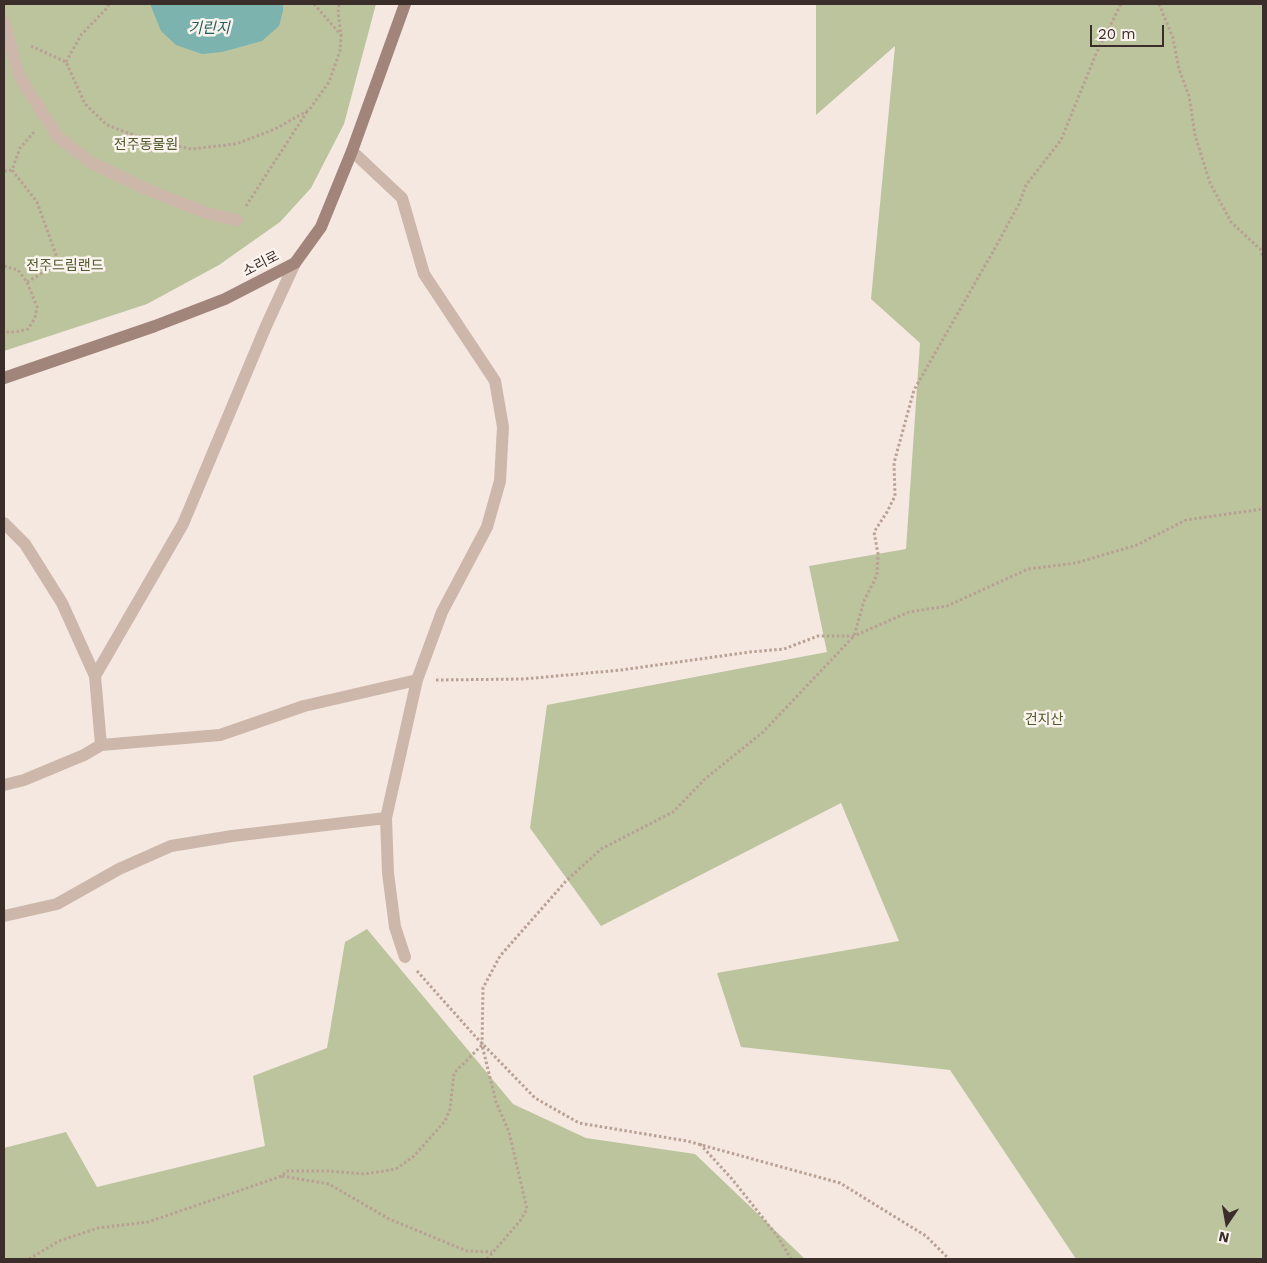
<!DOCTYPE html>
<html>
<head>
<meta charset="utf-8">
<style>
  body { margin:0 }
  #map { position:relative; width:1267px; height:1263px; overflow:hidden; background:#f4e8e0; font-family:"Work Sans",sans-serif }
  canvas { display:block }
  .frame { position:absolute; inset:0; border:5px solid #3b2e2a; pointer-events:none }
  .north { position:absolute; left:1202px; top:1198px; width:50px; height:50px; -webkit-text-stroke:4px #fbf3ed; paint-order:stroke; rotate:192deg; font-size:14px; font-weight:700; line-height:20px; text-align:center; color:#3b2e2a }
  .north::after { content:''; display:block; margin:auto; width:18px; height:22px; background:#3b2e2a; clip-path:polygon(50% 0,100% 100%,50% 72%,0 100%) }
  .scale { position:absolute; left:1090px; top:25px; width:74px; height:22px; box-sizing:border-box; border:2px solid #3b2e2a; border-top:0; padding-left:6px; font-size:15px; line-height:18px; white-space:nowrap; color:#3b2e2a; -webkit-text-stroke:4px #fbf3ed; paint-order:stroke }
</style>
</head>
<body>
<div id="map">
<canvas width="1267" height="1263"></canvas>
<div class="frame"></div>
<div class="north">N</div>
<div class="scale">20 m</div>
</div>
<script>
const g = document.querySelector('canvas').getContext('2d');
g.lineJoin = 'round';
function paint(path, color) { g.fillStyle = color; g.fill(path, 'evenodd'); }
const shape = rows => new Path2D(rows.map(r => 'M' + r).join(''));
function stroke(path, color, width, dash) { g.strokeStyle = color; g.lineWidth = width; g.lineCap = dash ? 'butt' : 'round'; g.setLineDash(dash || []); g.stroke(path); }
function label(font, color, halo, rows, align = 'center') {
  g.font = font + ' "Work Sans","Noto Sans KR",sans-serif'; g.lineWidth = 5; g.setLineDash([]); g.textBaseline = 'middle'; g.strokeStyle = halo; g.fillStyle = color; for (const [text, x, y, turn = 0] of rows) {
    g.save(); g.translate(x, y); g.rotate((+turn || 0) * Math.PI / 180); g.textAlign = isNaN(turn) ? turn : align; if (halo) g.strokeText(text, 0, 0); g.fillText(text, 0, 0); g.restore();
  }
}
const green = shape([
  [4,4,376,4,344,124,311,188,280,222,219,265,147,304,4,351],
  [816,4,1263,4,1263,1259,1076,1259,950,1070,741,1047,717,973,899,941,841,803,601,926,530,828,547,705,827,652,809,566,906,549,920,343,871,299,895,46,816,115],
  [367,929,513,1104,586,1138,695,1154,805,1259,4,1259,4,1148,66,1132,97,1187,265,1146,253,1076,327,1048,345,942]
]);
const water = shape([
  [150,4,283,4,283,11,279,26,262,41,222,52,202,54,176,45,161,31]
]);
const path = shape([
  [314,4,341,35],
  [1159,4,1173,38,1179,69,1189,96,1195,135,1210,183,1231,222,1260,249,1263,257],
  [31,46,66,62,85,104,107,125,136,136,191,149,236,144,275,129,309,110,329,82,340,51,341,35,338,13,339,4],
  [66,62,81,35,107,8,109,4],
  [4,171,12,170],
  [246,206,308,110],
  [4,266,18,270,27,282,37,307,35,318,28,329,15,332,4,332],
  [27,282,59,263,37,202,12,170,20,148,34,132],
  [436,680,524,679,621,670,750,652,784,649,818,636,854,636,909,612,947,606,1028,569,1076,563,1137,545,1186,520,1263,509],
  [417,971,474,1035,535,1098,579,1123,687,1141,840,1183,926,1236,949,1259],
  [700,1144,732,1179,778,1237,791,1259],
  [282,1176,329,1184,389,1219,467,1251,492,1252],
  [29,1259,59,1241,98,1228,148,1222,282,1176,286,1171,328,1171,365,1174,396,1169,414,1156,445,1121,450,1109,454,1073,482,1045],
  [487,1259,520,1221,527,1209,509,1132,496,1102,482,1045,483,988,500,956,566,881,601,849,673,812,705,779,763,732,854,636,864,601,877,575,878,554,874,532,887,512,895,496,894,463,914,390,995,248,1019,204,1026,185,1061,140,1096,54,1121,4]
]);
const lane = shape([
  [352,151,402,198,424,274,495,381,503,427,500,481,487,527,442,612,417,680,386,818,388,873,395,927,405,957],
  [4,523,25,544,62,603,95,676,183,524,266,326,295,263],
  [95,676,101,745,220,735,304,706,417,680],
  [4,785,24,780,84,755,101,745],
  [4,916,57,904,119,869,171,846,232,836,386,818]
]);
const street = shape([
  [4,22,19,76,58,137,90,162,148,190,207,213,237,220]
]);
const secondary = shape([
  [4,378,155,326,225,299,295,263,321,227,352,151,405,4]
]);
const parkNames = [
  ["전주동물원",146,145],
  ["전주드림랜드",65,266],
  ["건지산",1044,720]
];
const streetNames = [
  ["소리로",261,264,-27]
];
const waterNames = [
  ["기린지",209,29]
];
paint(green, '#bcc49e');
paint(water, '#7db3af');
stroke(path, '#b9a094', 3, [2.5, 2.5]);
stroke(lane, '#cdb7aa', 12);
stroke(street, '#cdb7aa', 12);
stroke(secondary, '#a1857b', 12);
label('14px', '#4f5a2d', '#fbf3ed', parkNames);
label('14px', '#3b2e2a', '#fbf3ed', streetNames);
label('italic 15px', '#1d5f5c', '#fbf3ed', waterNames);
</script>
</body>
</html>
